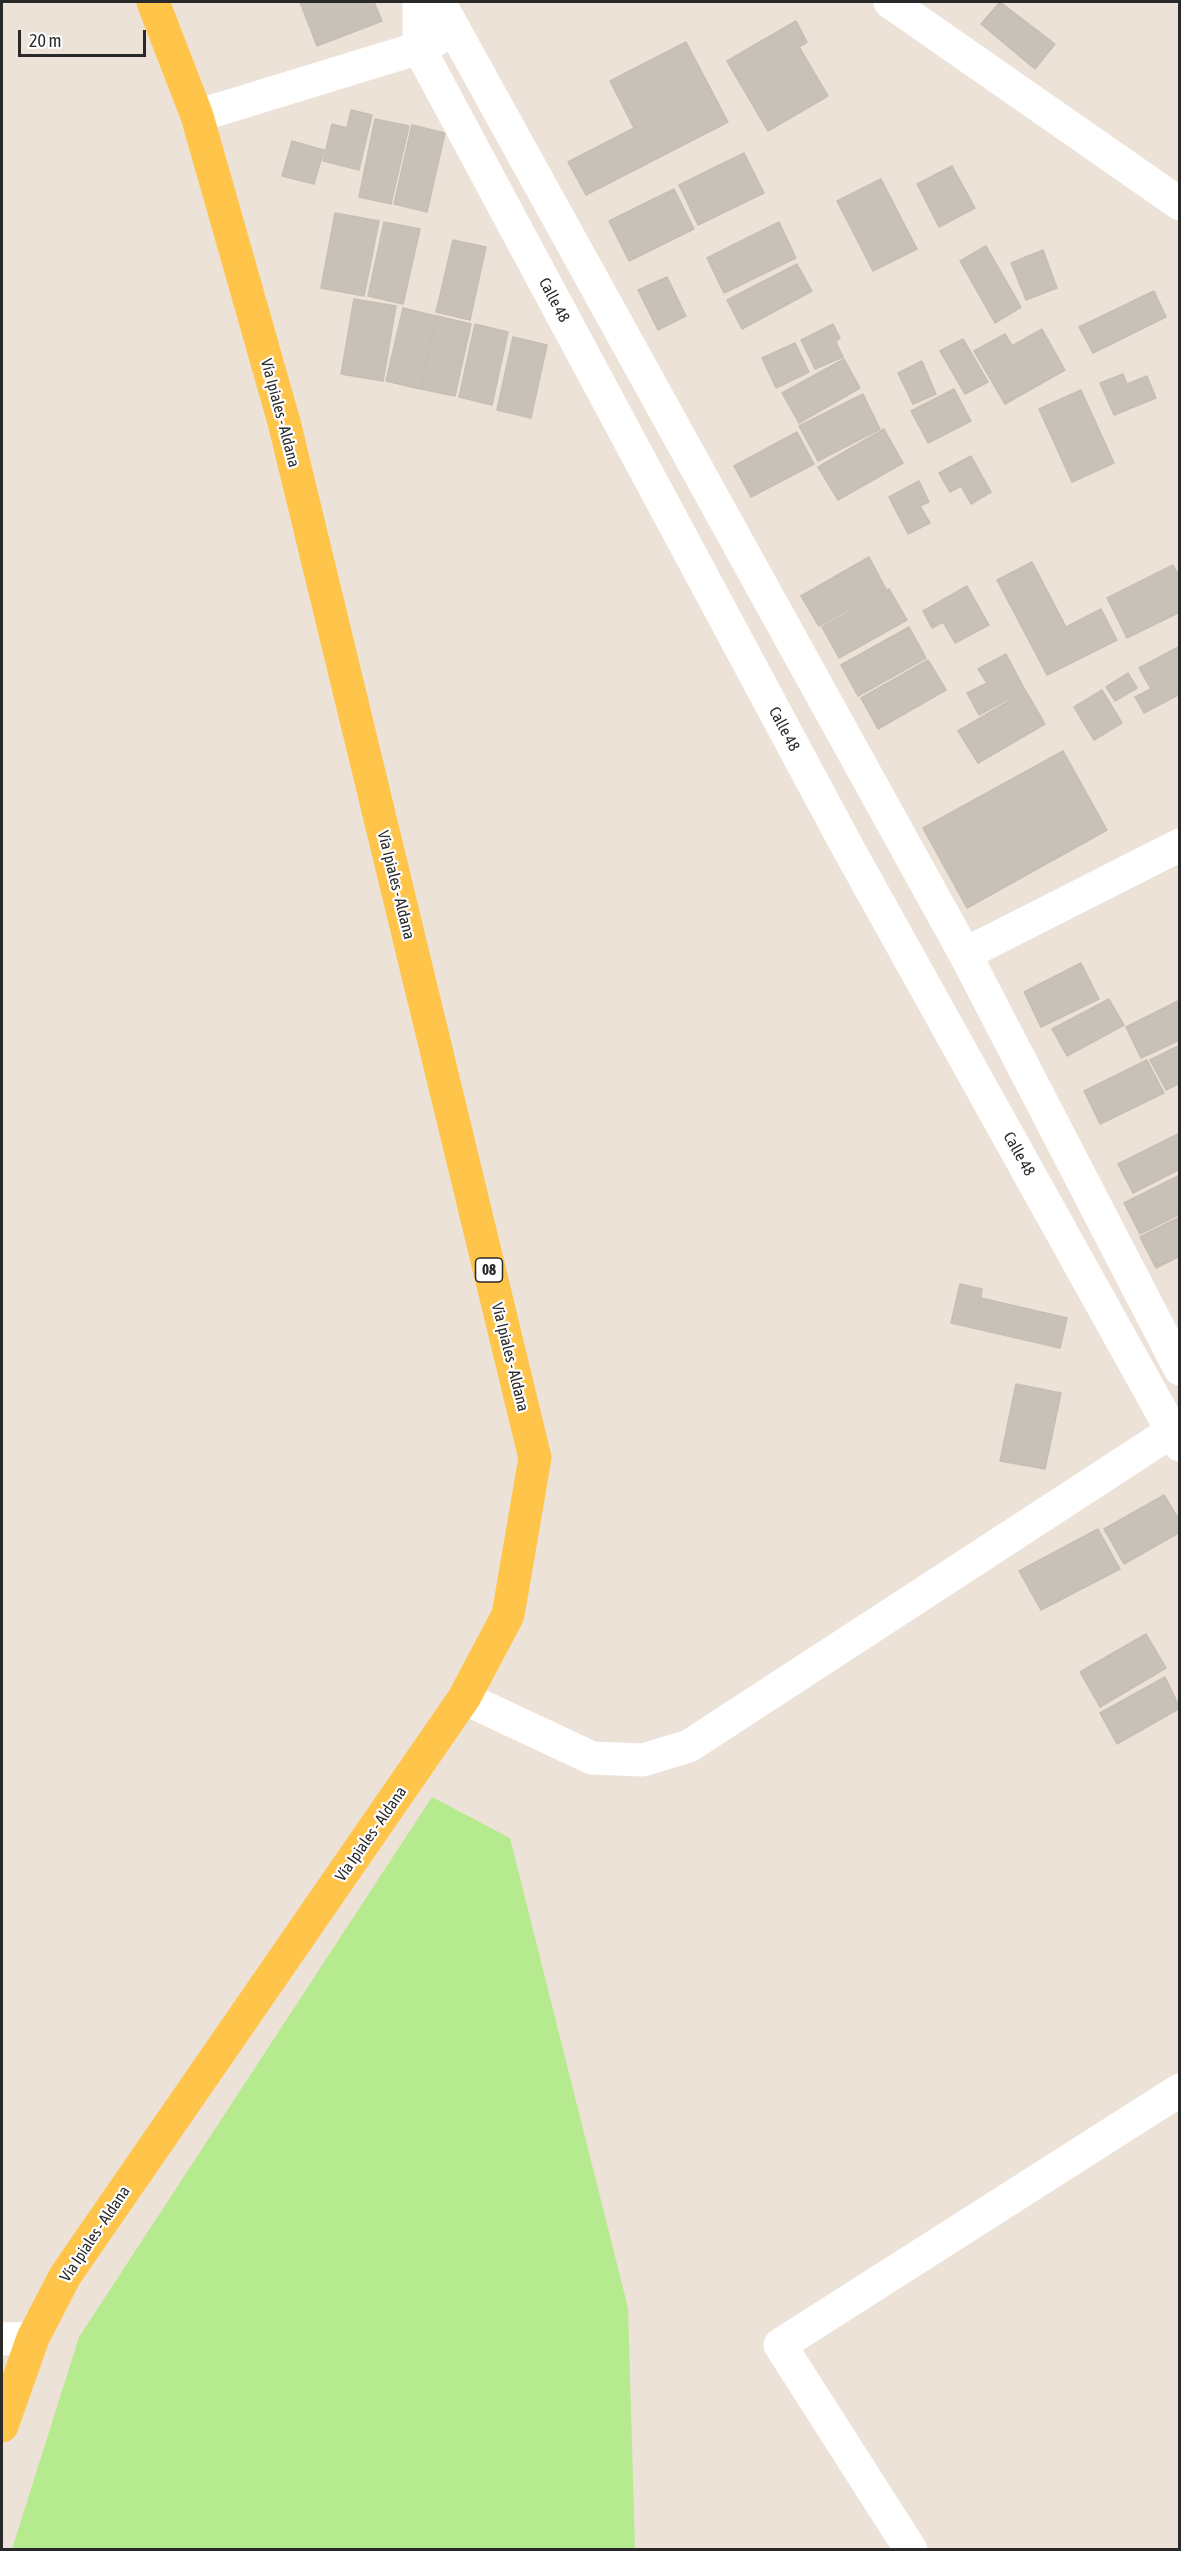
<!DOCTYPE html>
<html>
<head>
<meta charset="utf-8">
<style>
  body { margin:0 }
  #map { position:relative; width:1181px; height:2551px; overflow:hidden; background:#ede2d8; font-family:"Asap Condensed",sans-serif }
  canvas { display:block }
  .frame { position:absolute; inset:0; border:3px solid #292929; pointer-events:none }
  .scale { position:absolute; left:18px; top:30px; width:128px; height:27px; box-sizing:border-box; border:3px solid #292929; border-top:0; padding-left:8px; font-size:18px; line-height:21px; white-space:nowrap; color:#292929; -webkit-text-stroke:4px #fff; paint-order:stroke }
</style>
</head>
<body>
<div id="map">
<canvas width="1181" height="2551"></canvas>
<div class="frame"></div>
<div class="scale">20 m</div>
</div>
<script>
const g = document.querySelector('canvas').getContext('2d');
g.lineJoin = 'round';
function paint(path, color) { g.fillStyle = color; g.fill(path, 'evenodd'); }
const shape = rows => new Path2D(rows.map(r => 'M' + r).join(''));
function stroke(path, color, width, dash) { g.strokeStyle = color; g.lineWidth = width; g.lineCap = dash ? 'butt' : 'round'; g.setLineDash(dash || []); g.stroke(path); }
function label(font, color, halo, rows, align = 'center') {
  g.font = font + ' "Asap Condensed",sans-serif'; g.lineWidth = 4.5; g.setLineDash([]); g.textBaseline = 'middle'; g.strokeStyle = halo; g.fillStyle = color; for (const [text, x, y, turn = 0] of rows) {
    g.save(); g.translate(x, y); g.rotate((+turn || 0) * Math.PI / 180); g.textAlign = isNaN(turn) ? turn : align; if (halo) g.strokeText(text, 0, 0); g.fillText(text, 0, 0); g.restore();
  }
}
const green = shape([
  [432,1797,510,1838,628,2308,635,2549,12,2549,79,2337]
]);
const building = shape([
  [300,2,374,2,382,21,317,46,300,2],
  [1000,2,1055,44,1035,69,981,24,1000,2],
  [796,21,807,42,799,47,828,96,768,131,727,61,796,21],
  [686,42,728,122,586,195,568,162,634,128,610,81,686,42],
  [351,110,372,115,359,170,323,161,332,124,347,128,351,110],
  [375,119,409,126,391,204,359,197,375,119],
  [412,125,445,133,427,212,394,204,412,125],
  [292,141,324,150,314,184,282,176,292,141],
  [744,153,764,193,698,225,679,185,744,153],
  [952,166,975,208,939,227,917,184,952,166],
  [881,179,917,249,873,271,837,201,881,179],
  [674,189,694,229,629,261,609,221,674,189],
  [335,213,379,221,364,296,321,288,335,213],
  [384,222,420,229,403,304,368,296,384,222],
  [779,222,796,258,724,293,707,258,779,222],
  [453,240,486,247,470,320,436,312,453,240],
  [986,246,1021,307,995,323,960,261,986,246],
  [1043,250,1057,288,1026,300,1011,263,1043,250],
  [797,264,812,291,742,329,727,300,797,264],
  [667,277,686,316,658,330,638,290,667,277],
  [1154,291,1166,317,1093,353,1079,327,1154,291],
  [354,299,396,306,383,381,341,374,354,299],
  [403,308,436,316,420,389,386,381,403,308],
  [437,316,471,324,455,396,421,389,437,316],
  [475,324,508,332,492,405,459,397,475,324],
  [833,324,840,338,836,342,843,357,815,369,801,340,833,324],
  [1042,329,1065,370,1005,404,974,351,1005,334,1012,346,1042,329],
  [513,337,547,345,531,418,497,410,513,337],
  [963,339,988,382,965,394,940,351,963,339],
  [795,343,809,372,776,388,762,358,795,343],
  [844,359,860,388,799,423,782,393,844,359],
  [922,361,936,394,913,404,898,373,922,361],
  [1123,374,1127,384,1147,376,1156,398,1114,415,1100,383,1123,374],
  [954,389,971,421,928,443,911,411,954,389],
  [1081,390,1114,463,1072,482,1039,409,1081,390],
  [863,394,880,429,818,461,799,426,863,394],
  [884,429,903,463,838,500,818,467,884,429],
  [797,432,814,464,751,497,734,466,797,432],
  [971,456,991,492,971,504,961,486,950,492,939,473,971,456],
  [919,481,929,502,920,506,930,523,908,534,889,497,919,481],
  [869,557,886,589,819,626,801,596,869,557],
  [1032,562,1066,627,1101,609,1117,640,1047,675,997,580,1032,562],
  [1173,565,1180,578,1180,612,1127,638,1107,598,1173,565],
  [967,586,989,625,955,643,943,622,932,628,923,611,967,586],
  [889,589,907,620,839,658,822,627,889,589],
  [909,627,926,658,858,696,841,665,909,627],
  [1180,646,1180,694,1144,713,1135,697,1151,689,1139,668,1180,646],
  [1006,654,1025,690,979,715,967,693,987,683,978,669,1006,654],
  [928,660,946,690,878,729,861,698,928,660],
  [1128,673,1137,688,1115,701,1106,687,1128,673],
  [1102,690,1122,723,1094,740,1074,707,1102,690],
  [1026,691,1045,724,978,763,958,731,1026,691],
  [1063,751,1107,830,967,908,923,828,1063,751],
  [1081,963,1099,999,1041,1027,1024,992,1081,963],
  [1109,999,1124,1025,1067,1056,1052,1029,1109,999],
  [1180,1000,1180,1040,1141,1058,1126,1027,1180,1000],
  [1180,1045,1180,1083,1166,1090,1150,1060,1180,1045],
  [1147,1060,1164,1093,1100,1124,1084,1091,1147,1060],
  [1180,1133,1180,1169,1133,1193,1118,1164,1180,1133],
  [1180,1175,1180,1214,1140,1234,1124,1203,1180,1175],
  [1180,1217,1180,1256,1156,1268,1140,1237,1180,1217],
  [960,1284,982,1289,981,1298,1067,1318,1060,1348,951,1323,960,1284],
  [1016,1384,1061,1393,1045,1469,1000,1461,1016,1384],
  [1164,1495,1180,1521,1180,1532,1124,1564,1104,1529,1164,1495],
  [1098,1529,1120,1569,1041,1610,1019,1571,1098,1529],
  [1146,1634,1166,1668,1100,1707,1080,1672,1146,1634],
  [1165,1677,1180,1708,1117,1744,1100,1713,1165,1677]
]);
const street = shape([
  [419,2,419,48,848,848,1180,1445],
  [439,2,965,954,1180,1369],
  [197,116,419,48,439,38],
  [965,954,1180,845],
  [464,1698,592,1758,643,1760,689,1746,1180,1426],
  [2,2339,33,2338],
  [911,2550,780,2345,1180,2090]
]);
const secondary = shape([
  [890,2,1180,204]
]);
const primary = shape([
  [2,2426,33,2338,65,2276,464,1698,508,1615,535,1458,284,422,197,116,153,2]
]);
const shields = [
  [489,1270,27]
];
const shieldNames = [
  ["08",489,1270]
];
const streetNames = [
  ["Calle 48",554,300,62],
  ["Vía Ipiales - Aldana",280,413,75],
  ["Calle 48",784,729,62],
  ["Vía Ipiales - Aldana",396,885,76],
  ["Calle 48",1019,1154,61],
  ["Vía Ipiales - Aldana",510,1357,76],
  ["Vía Ipiales - Aldana",371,1834,-55],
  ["Vía Ipiales - Aldana",95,2234,-56]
];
paint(green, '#b6ea8e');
paint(building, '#c7c1b8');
stroke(building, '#c8beb2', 1.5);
stroke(street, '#fff', 33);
stroke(secondary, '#fff', 33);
stroke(primary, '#ffc54b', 33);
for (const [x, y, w] of shields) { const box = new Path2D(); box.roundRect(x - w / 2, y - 12, w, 24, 4.5); g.fillStyle = '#fff'; g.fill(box); stroke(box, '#292929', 1.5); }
label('bold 15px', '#292929', null, shieldNames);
label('16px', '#292929', '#fff', streetNames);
</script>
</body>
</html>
